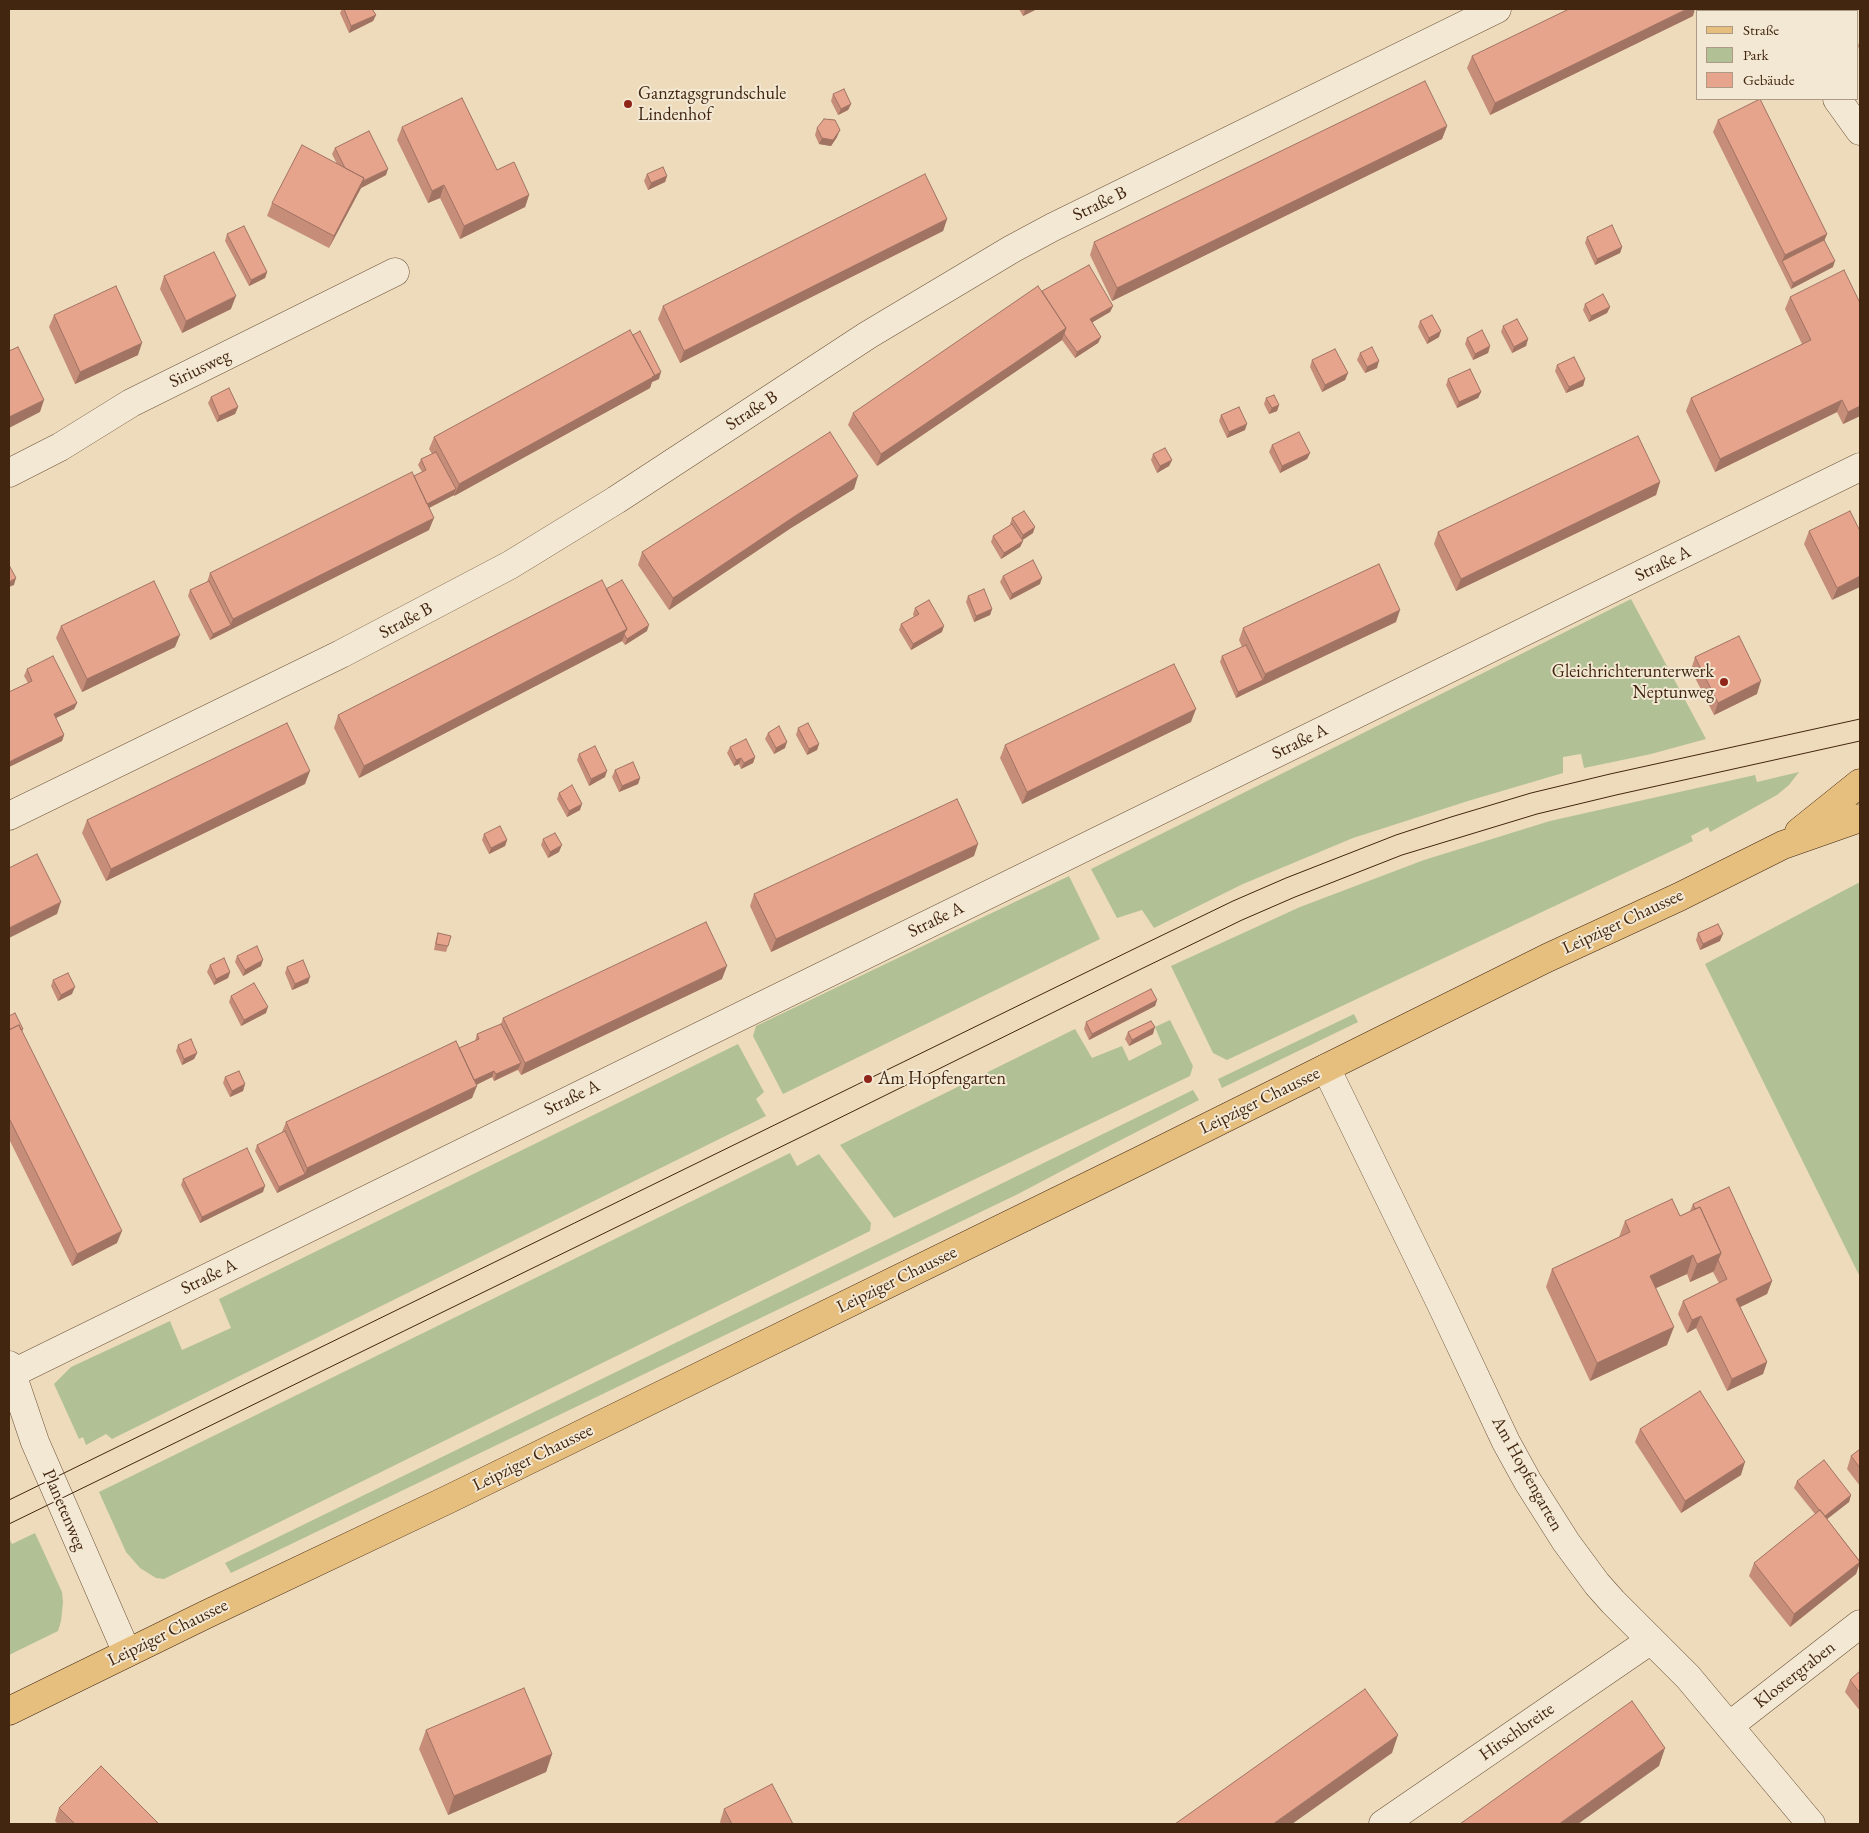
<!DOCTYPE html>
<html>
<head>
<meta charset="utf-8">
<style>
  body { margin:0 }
  #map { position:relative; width:1869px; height:1833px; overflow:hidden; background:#eddbbb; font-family:"EB Garamond",serif }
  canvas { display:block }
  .frame { position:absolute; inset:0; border:10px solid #422610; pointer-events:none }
  .legend { position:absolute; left:1696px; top:10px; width:162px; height:90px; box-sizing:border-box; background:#f3e8d3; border:1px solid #ac9a85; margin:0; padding:6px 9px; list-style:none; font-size:15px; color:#422610 }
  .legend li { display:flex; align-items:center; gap:10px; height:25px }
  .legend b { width:25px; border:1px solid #ac9a85 }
</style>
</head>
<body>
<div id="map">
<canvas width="1869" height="1833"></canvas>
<div class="frame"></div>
<ul class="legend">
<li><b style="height:6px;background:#e6be7e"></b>Straße</li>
<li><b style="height:14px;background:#b2c195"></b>Park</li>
<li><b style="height:14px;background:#e6a48d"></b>Gebäude</li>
</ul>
</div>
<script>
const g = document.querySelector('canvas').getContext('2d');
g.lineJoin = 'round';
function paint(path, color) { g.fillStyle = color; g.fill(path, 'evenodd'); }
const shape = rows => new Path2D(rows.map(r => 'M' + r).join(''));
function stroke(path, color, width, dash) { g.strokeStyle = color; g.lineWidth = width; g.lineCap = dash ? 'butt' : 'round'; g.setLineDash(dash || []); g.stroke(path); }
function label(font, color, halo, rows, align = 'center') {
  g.font = font + ' "EB Garamond",serif'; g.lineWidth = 4; g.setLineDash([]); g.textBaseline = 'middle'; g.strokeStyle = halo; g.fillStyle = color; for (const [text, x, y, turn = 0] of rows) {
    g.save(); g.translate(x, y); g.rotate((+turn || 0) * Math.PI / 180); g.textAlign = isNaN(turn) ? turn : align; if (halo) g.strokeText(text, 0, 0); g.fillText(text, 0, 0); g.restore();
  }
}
const green = shape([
  [1631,599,1706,739,1651,754,1584,768,1581,754,1563,757,1563,773,1468,801,1353,838,1243,884,1154,928,1142,910,1117,918,1091,869],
  [1799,772,1789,785,1777,795,1710,832,1708,827,1691,836,1693,841,1227,1060,1213,1053,1171,966,1300,907,1424,860,1550,821,1755,775,1757,782],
  [1069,876,1100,939,783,1094,753,1036,756,1026],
  [1860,882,1860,1277,1705,964],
  [1354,1014,1358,1022,1222,1088,1218,1079],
  [1170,1020,1193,1066,1190,1076,894,1218,840,1145,1075,1029,1092,1058,1122,1046,1129,1061,1162,1044,1155,1027],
  [738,1044,764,1092,756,1099,766,1116,112,1439,106,1434,86,1445,83,1437,79,1439,54,1384,71,1367,170,1321,182,1350,231,1328,219,1299],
  [1193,1090,1199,1100,1111,1145,1018,1194,231,1573,225,1563],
  [790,1153,797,1166,819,1154,871,1223,870,1231,164,1579,156,1578,140,1568,126,1552,99,1492],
  [35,1533,62,1592,63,1602,61,1621,58,1631,9,1655,9,1538,12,1544]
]);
const minor = shape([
  [1772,9,1774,11],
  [1837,99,1860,131],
  [9,473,60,447,131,403,395,272],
  [9,816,341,654,510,565,616,500,868,335,1012,249,1053,227,1497,9],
  [1326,1068,1441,1304,1506,1442,1528,1482,1566,1542,1597,1584,1613,1602,1688,1677,1811,1824],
  [9,1365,35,1442,127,1653],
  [9,1375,1860,467],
  [1729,1726,1860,1624],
  [1383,1824,1651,1640]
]);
const major = shape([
  [1799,832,1860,783],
  [9,1711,205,1615,447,1500,1139,1161,1547,958,1679,897,1783,845,1860,818]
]);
const tram = shape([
  [9,1500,1140,946,1233,901,1286,878,1396,835,1451,817,1531,793,1610,774,1860,719],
  [9,1524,801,1137,1139,970,1242,920,1295,897,1402,855,1537,814,1616,795,1860,741]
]);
const wall = shape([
  [342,9,374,9,373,10,376,15,373,21,349,33,340,13],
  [1019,9,1037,9,1023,16],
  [1693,16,1490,115,1467,68,1472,56],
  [1860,39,1860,51,1858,46],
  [833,94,851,104,848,110,838,115,831,101],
  [1718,120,1827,234,1824,240,1833,267,1791,289,1713,132],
  [1447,126,1442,139,1112,301,1090,255,1094,242],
  [402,127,497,170,529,195,525,207,460,239,440,198,428,203,397,140],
  [817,128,837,137,831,146,819,144,815,135],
  [335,148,386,175,361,188,329,248,267,216,272,203,337,164,332,154],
  [647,174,667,176,665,182,648,190,644,181],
  [947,219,943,231,680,363,658,319,663,306],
  [227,234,267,272,265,278,249,286,225,241],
  [1587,237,1622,247,1620,253,1595,265,1585,243],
  [164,276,231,309,182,333,160,289],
  [1790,297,1860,303,1860,416,1843,424,1837,412,1715,472,1686,411,1691,398,1802,344,1785,309],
  [1585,304,1610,307,1607,313,1589,322,1583,310],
  [1113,306,1110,312,1092,322,1101,337,1098,343,1075,358,1062,340,877,466,848,425,853,413],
  [54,315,138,355,75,384,49,327],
  [1420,321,1439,337,1427,344,1418,327],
  [1503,326,1528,339,1526,346,1512,353,1501,332],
  [1467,338,1490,346,1488,353,1473,360,1465,344],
  [1360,353,1377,368,1365,373,1357,360],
  [1312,360,1348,373,1345,380,1322,392,1310,367],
  [1557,365,1585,379,1583,386,1566,393,1555,371],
  [659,379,652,382,650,388,454,496,454,495,429,508,429,530,210,640,188,596,190,590,207,582,210,573,422,472,418,465,421,459,432,454,429,449,434,437],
  [1448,379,1481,392,1478,398,1457,408,1446,385],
  [211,397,238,407,235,414,217,422,208,403],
  [1266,398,1279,405,1277,411,1269,414,1264,404],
  [1221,415,1245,430,1227,438,1219,421],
  [1272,445,1310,453,1307,459,1280,473,1269,452],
  [1153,454,1172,460,1169,466,1157,473,1151,460],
  [1660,482,1656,495,1456,591,1434,544,1438,532],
  [854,489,791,528,669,610,638,565,642,552],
  [1012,518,1033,533,1022,540,1023,541,1020,547,1001,559,991,542,993,536,1011,525,1010,524],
  [1809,531,1860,531,1832,600,1804,544],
  [1003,576,1040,584,1010,600,1000,582],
  [606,589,647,631,625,645,622,641,359,778,334,728,338,715],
  [968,596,992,609,990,615,974,622,966,602],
  [915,608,942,632,911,650,899,630,901,624,914,617,913,614],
  [1396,622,1236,698,1220,662,1222,656,1242,647,1239,640,1243,628],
  [61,626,175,647,82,692,56,638],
  [1695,657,1757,694,1714,715,1691,670],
  [27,669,77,703,74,709,56,718,64,735,62,741,9,767,9,692,28,683,24,676],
  [1191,722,1022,804,1000,758,1005,745],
  [798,728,819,744,817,750,807,755,796,735],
  [768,733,785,748,774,754,765,739],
  [730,747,755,757,753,763,741,769,739,764,734,766,727,753],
  [579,754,605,777,589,786,577,760],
  [615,770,640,778,638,784,619,792,612,777],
  [305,784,106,881,82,833,87,820],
  [559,793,580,810,567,817,557,799],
  [484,834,507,840,505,846,489,854,482,840],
  [543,839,559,852,548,858,541,845],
  [974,856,771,952,750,906,754,894],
  [438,933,448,946,446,952,434,950,436,939],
  [1698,933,1720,941,1700,950,1696,940],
  [237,956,261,966,243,976,235,962],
  [210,965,230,972,228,978,214,985,207,972],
  [287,967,308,983,292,990,285,973],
  [722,979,521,1075,518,1070,494,1081,492,1077,476,1085,472,1098,277,1193,255,1151,257,1145,282,1132,286,1122,475,1041,477,1034,501,1024,503,1018],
  [53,980,72,994,58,1001,51,986],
  [231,996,266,1013,241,1026,229,1002],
  [1157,1000,1155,1006,1089,1040,1084,1029,1086,1022],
  [9,1016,23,1029,22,1032,117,1243,72,1266,9,1139],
  [1128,1032,1153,1034,1129,1046,1125,1039],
  [178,1045,197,1053,194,1059,182,1065,176,1051],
  [225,1077,245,1084,243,1091,230,1097,223,1083],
  [183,1179,263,1192,200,1223,181,1185],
  [1693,1204,1772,1281,1767,1294,1740,1307,1767,1362,1763,1374,1727,1391,1696,1328,1687,1333,1678,1314,1683,1301,1719,1283,1713,1272,1690,1282,1687,1274,1656,1288,1667,1345,1590,1381,1546,1287,1552,1269,1619,1237,1625,1221,1680,1216,1690,1211],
  [1640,1429,1741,1475,1681,1513,1635,1442],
  [1860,1449,1860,1486,1847,1469,1851,1456],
  [1797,1481,1851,1495,1849,1502,1827,1519,1860,1561,1860,1563,1856,1574,1790,1627,1749,1576,1754,1563,1815,1514,1794,1488],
  [1860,1671,1860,1711,1845,1692,1850,1680],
  [426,1730,552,1754,546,1772,448,1815,419,1749],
  [59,1808,159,1824,58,1824,55,1821],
  [724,1809,793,1824,721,1824,720,1822]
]);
const shadedWall = shape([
  [1027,9,1037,9,1023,16,1025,10],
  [1687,9,1695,9,1693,16,1490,115,1495,103],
  [376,15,373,21,349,33,351,26],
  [851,104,848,110,838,115,841,109],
  [1447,126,1442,139,1112,301,1117,288],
  [840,130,837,137,831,146,819,144,822,138],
  [388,169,386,175,361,188,329,248,334,236,362,182],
  [667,176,665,182,648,190,651,183],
  [444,185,440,198,428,203,432,191],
  [529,195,525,207,460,239,464,226],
  [947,219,943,231,680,363,684,351],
  [1827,234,1822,246,1782,261,1785,255],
  [1622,247,1620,253,1595,265,1597,259],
  [1835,261,1833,267,1791,289,1793,283],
  [267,272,265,278,249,286,251,280],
  [236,296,231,309,182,333,186,321],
  [1113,306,1110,312,1088,325,1090,319],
  [1610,307,1607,313,1589,322,1591,316],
  [1066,328,1062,340,877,466,881,454],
  [1441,331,1439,337,1427,344,1429,338],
  [1101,337,1098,343,1075,358,1077,352],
  [1528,339,1526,346,1512,353,1514,347],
  [142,343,138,355,75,384,80,372],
  [1490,346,1488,353,1473,360,1475,354],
  [1379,361,1377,368,1365,373,1367,367],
  [661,372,659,379,652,382,650,388,454,496,459,484],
  [1348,373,1345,380,1322,392,1325,385],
  [1585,379,1583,386,1566,393,1569,387],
  [1481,392,1478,398,1457,408,1459,402],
  [44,400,40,412,9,428,9,417],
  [1842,400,1837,412,1715,472,1720,459],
  [1279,405,1277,411,1269,414,1272,408],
  [1860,406,1860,416,1843,424,1848,412],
  [238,407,235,414,217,422,219,416],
  [1247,424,1245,430,1227,438,1229,432],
  [1310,453,1307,459,1280,473,1282,466],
  [1172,460,1169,466,1157,473,1160,466],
  [858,476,854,489,791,528,669,610,673,598,795,516],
  [1660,482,1656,495,1456,591,1461,579],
  [456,489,454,495,421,512,423,506],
  [434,518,429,530,228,631,233,619],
  [1035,527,1033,533,1021,541,1023,535],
  [1023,541,1020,547,1001,559,1004,553],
  [1860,576,1860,587,1832,600,1837,588],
  [16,578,14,585,9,587,9,582],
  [1042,578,1040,584,1010,600,1012,594],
  [992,609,990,615,974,622,976,616],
  [1400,610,1396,622,1261,686,1265,674],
  [231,625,228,631,210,640,213,634],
  [649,625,647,631,625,645,627,639],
  [944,626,942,632,911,650,913,644],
  [627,629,622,641,359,778,364,766],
  [180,635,175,647,82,692,87,679],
  [1263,680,1261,686,1236,698,1238,692],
  [1761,681,1757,694,1714,715,1718,703],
  [77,703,74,709,52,720,54,714],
  [1196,709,1191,722,1022,804,1027,792],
  [64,735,62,741,9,767,9,762],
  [787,742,785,748,774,754,776,748],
  [819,744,817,750,807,755,809,749],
  [755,757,753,763,741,769,744,763],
  [741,758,739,764,734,766,736,760],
  [310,771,305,784,106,881,111,869],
  [607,771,605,777,589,786,591,779],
  [640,778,638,784,619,792,622,786],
  [582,804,580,810,567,817,569,811],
  [507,840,505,846,489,854,491,848],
  [978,844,974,856,771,952,776,939],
  [562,845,559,852,548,858,550,852],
  [61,902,57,914,9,938,9,928],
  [1723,934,1720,941,1700,950,1703,944],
  [263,960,261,966,243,976,245,970],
  [727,966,722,979,521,1075,525,1063],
  [230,972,228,978,214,985,216,979],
  [310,977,308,983,292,990,295,984],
  [75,987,72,994,58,1001,61,995],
  [1157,1000,1155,1006,1089,1040,1092,1034],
  [268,1007,266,1013,241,1026,244,1020],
  [1155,1027,1153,1034,1129,1046,1132,1040],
  [197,1053,194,1059,182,1065,184,1059],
  [521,1063,518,1069,494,1081,496,1074],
  [494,1071,492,1077,468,1089,470,1082],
  [245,1084,243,1091,230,1097,232,1091],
  [477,1086,472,1098,277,1193,279,1187,305,1174,307,1168],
  [265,1186,263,1192,200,1223,202,1217],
  [122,1231,117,1243,72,1266,77,1254],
  [1721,1253,1714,1271,1690,1282,1697,1264],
  [1693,1255,1687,1274,1643,1294,1650,1276],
  [1772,1281,1767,1294,1732,1311,1736,1299],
  [1701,1316,1696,1328,1687,1333,1692,1320],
  [1674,1327,1667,1345,1590,1381,1597,1363],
  [1767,1362,1763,1374,1727,1391,1732,1379],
  [1745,1462,1741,1475,1681,1513,1685,1501],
  [1851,1495,1849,1502,1822,1523,1824,1517],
  [1860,1562,1856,1574,1790,1627,1794,1614],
  [1398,1735,1392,1753,1292,1824,1273,1824],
  [1665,1748,1659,1766,1578,1824,1559,1824],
  [552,1754,546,1772,448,1815,454,1796]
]);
const building = shape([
  [344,9,372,9,376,15,351,26,344,9],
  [1569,9,1687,9,1495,103,1472,56,1569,9],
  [1425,81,1447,126,1117,288,1094,242,1425,81],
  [844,89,851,104,841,109,833,94,844,89],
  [462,98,497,170,514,162,529,195,464,226,444,185,432,191,402,127,462,98],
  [1760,99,1827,234,1785,255,1718,120,1760,99],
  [824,119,835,120,840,130,833,140,822,138,817,128,824,119],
  [369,131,388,169,363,181,364,178,345,168,335,148,369,131],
  [302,145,364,178,334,236,272,203,302,145],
  [663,167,667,176,651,183,647,174,663,167],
  [925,174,947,219,684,351,663,306,925,174],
  [1612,225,1622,247,1597,259,1587,237,1612,225],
  [244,226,267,272,251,280,227,234,244,226],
  [1824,240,1835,261,1793,283,1782,261,1824,240],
  [214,252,236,296,186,321,164,276,214,252],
  [1089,265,1113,306,1090,319,1101,337,1077,352,1064,334,1066,328,1042,291,1089,265],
  [1844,270,1860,303,1860,406,1848,412,1842,400,1720,459,1691,398,1811,340,1790,297,1844,270],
  [116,286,142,343,80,372,54,315,116,286],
  [1038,286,1066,328,881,454,853,413,1038,286],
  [1603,294,1610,307,1591,316,1585,304,1603,294],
  [1432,315,1441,331,1429,338,1420,321,1432,315],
  [1517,319,1528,339,1514,347,1503,326,1517,319],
  [630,330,655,376,459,484,434,437,630,330],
  [1482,330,1490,346,1475,354,1467,338,1482,330],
  [640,331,661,372,652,377,655,376,633,335,640,331],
  [18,347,44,400,9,417,9,351,18,347],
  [1372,347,1379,361,1367,367,1360,353,1372,347],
  [1335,349,1348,373,1325,385,1312,360,1335,349],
  [1574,357,1585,379,1569,387,1557,365,1574,357],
  [1470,369,1481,392,1459,402,1448,379,1470,369],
  [229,388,238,407,219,416,211,397,229,388],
  [1274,395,1279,405,1272,408,1266,398,1274,395],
  [1239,407,1247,424,1229,432,1221,415,1239,407],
  [830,432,858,476,795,516,673,598,642,552,830,432],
  [1299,432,1310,453,1282,466,1272,445,1299,432],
  [1638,436,1660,482,1461,579,1438,532,1638,436],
  [1165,448,1172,460,1160,466,1153,454,1165,448],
  [436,452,456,489,427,504,414,476,426,470,421,459,436,452],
  [412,472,434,518,233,619,210,573,412,472],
  [1024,511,1035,527,1023,535,1012,518,1024,511],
  [1850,511,1860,531,1860,576,1837,588,1809,531,1850,511],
  [1012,524,1023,541,1004,553,993,536,1012,524],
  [1033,560,1042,578,1012,594,1003,576,1033,560],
  [1379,564,1400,610,1265,674,1243,628,1379,564],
  [9,565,16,578,9,582,9,565],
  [602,580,627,629,364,766,338,715,602,580],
  [622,580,649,625,627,639,624,634,627,629,606,589,622,580],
  [154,581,180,635,87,679,61,626,154,581],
  [209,581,231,625,213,634,190,590,209,581],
  [984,589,992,609,976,616,968,596,984,589],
  [929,600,944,626,913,644,901,624,919,614,915,608,929,600],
  [1739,636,1761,681,1718,703,1695,657,1739,636],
  [1246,645,1263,680,1238,692,1222,656,1246,645],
  [53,656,77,703,54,714,64,735,9,762,9,692,32,681,27,669,53,656],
  [1174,664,1196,709,1027,792,1005,745,1174,664],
  [287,723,310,771,111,869,87,820,287,723],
  [808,723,819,744,809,749,798,728,808,723],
  [779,726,787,742,776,748,768,733,779,726],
  [746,739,755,757,744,763,741,758,736,760,730,747,746,739],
  [595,746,607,771,591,779,579,754,595,746],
  [633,762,640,778,622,786,615,770,633,762],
  [572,785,582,804,569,811,559,793,572,785],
  [957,799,978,844,776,939,754,894,957,799],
  [500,826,507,840,491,848,484,834,500,826],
  [555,833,562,845,550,852,543,839,555,833],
  [37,854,61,902,9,928,9,868,37,854],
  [706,922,727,966,525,1063,503,1018,706,922],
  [1718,924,1723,934,1703,944,1698,933,1718,924],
  [438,933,451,936,448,946,436,944,438,933],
  [257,946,263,960,245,970,237,956,257,946],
  [224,958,230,972,216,979,210,965,224,958],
  [303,960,310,977,295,984,287,967,303,960],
  [68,973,75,987,61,995,53,980,68,973],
  [254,983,268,1007,244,1020,231,996,254,983],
  [1151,989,1157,1000,1092,1034,1086,1022,1151,989],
  [15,1013,23,1029,21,1030,19,1025,9,1030,9,1016,15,1013],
  [1151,1021,1155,1027,1132,1040,1128,1032,1151,1021],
  [501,1024,521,1063,496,1074,494,1071,474,1080,459,1048,479,1039,477,1034,501,1024],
  [19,1025,122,1231,77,1254,9,1118,9,1030,19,1025],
  [191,1039,197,1053,184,1059,178,1045,191,1039],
  [456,1041,477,1086,307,1168,286,1122,456,1041],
  [239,1071,245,1084,232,1091,225,1077,239,1071],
  [285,1131,305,1174,279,1187,257,1145,285,1131],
  [247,1148,265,1186,202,1217,183,1179,247,1148],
  [1729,1187,1772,1281,1736,1299,1767,1362,1732,1379,1701,1316,1692,1320,1683,1301,1727,1279,1718,1260,1721,1253,1700,1207,1695,1209,1693,1204,1729,1187],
  [1672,1199,1680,1216,1700,1207,1721,1253,1697,1264,1693,1255,1650,1276,1674,1327,1597,1363,1552,1269,1630,1232,1625,1221,1672,1199],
  [1700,1391,1745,1462,1685,1501,1640,1429,1700,1391],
  [1860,1449,1860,1468,1851,1456,1860,1449],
  [1824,1460,1851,1495,1825,1516,1820,1510,1819,1510,1797,1481,1824,1460],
  [1820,1510,1860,1562,1794,1614,1754,1563,1820,1510],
  [1860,1671,1860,1693,1850,1680,1860,1671],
  [524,1688,552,1754,454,1796,426,1730,524,1688],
  [1365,1689,1398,1735,1273,1824,1175,1824,1365,1689],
  [1632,1701,1665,1748,1559,1824,1460,1824,1632,1701],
  [101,1766,159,1824,75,1824,59,1808,101,1766],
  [772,1784,793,1824,732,1824,724,1809,772,1784]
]);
const markers = [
  [628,104,5,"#8f2418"],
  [1724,682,5,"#8f2418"],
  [868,1079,5,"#8f2418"]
];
const poiNames = [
  ["Ganztagsgrundschule",638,94],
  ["Lindenhof",638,115],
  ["Gleichrichterunterwerk",1714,672,"right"],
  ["Neptunweg",1714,693,"right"],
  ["Am Hopfengarten",878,1079]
];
const streetNames = [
  ["Straße B",1100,204,-26],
  ["Siriusweg",200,369,-26],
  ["Straße B",752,411,-33],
  ["Straße A",1663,564,-26],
  ["Straße B",406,621,-28],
  ["Straße A",1300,742,-26],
  ["Straße A",936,920,-26],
  ["Leipziger Chaussee",1623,922,-25],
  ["Straße A",572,1098,-26],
  ["Leipziger Chaussee",1260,1101,-26],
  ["Straße A",209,1277,-26],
  ["Leipziger Chaussee",897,1280,-26],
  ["Leipziger Chaussee",533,1458,-26],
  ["Am Hopfengarten",1527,1474,61],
  ["Planetenweg",64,1510,67],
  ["Leipziger Chaussee",168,1633,-26],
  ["Klostergraben",1795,1675,-38],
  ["Hirschbreite",1517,1732,-35]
];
paint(green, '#b2c195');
stroke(minor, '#6d533b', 29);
stroke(major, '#422610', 29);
stroke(minor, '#f3e8d3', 28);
stroke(major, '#e6be7e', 28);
stroke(tram, '#422610', 1);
paint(wall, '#c68d79');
paint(shadedWall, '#a17363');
paint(building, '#e6a48d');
stroke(building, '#a17363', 1);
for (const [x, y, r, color] of markers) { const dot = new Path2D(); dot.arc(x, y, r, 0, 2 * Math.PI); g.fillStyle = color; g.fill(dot); stroke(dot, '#f3e8d3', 2); }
label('18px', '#422610', '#f3e8d3', poiNames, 'left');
label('18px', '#422610', '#f3e8d3', streetNames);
</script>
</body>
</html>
